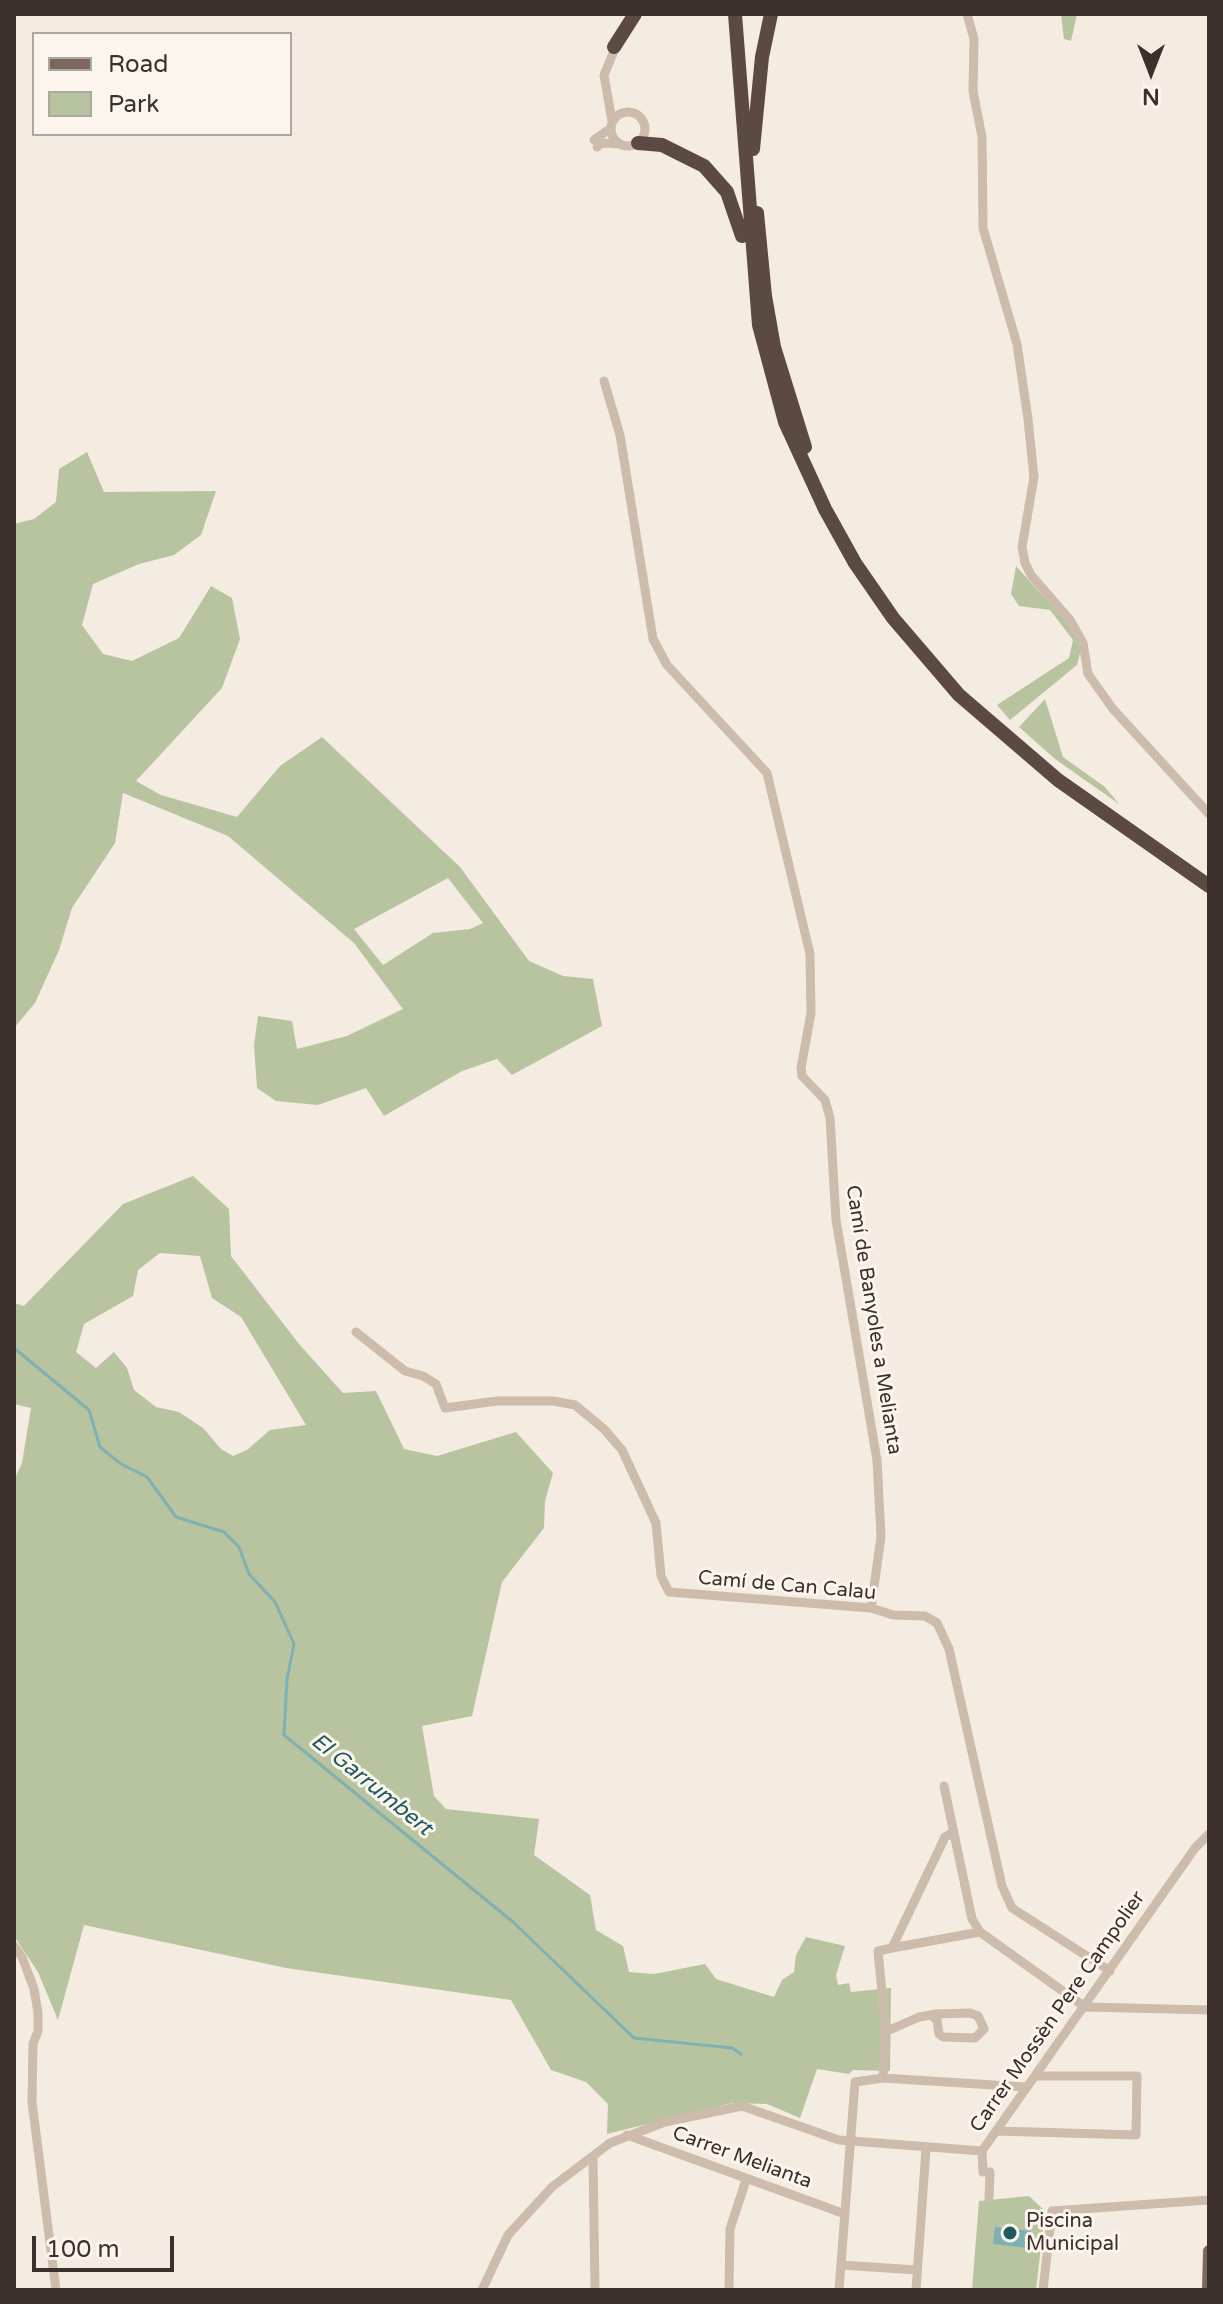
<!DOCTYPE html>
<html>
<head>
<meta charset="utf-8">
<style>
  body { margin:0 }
  #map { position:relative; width:1223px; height:2304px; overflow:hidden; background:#f4ebe1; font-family:"Varela Round",sans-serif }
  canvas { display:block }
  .frame { position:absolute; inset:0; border:16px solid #3b302b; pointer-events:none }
  .legend { position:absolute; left:32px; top:32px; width:260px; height:104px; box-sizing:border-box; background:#fbf5ee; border:2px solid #aea6a0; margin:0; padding:10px 14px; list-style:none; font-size:24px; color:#3b302b }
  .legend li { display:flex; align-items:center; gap:16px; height:40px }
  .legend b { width:40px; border:2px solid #aea6a0 }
  .north { position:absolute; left:1111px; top:32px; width:80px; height:80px; -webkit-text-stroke:6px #fbf5ee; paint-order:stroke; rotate:180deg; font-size:22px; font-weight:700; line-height:32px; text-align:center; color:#3b302b }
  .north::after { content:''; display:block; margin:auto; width:28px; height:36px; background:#3b302b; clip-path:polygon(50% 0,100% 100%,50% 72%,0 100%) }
  .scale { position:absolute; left:32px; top:2236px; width:142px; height:36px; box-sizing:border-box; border:4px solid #3b302b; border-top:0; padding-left:10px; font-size:24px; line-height:28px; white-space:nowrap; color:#3b302b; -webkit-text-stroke:6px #fbf5ee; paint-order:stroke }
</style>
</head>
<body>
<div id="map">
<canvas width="1223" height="2304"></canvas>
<div class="frame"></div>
<ul class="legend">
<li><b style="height:10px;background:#7d675c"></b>Road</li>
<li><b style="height:22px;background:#b8c4a0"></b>Park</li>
</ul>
<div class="north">N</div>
<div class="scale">100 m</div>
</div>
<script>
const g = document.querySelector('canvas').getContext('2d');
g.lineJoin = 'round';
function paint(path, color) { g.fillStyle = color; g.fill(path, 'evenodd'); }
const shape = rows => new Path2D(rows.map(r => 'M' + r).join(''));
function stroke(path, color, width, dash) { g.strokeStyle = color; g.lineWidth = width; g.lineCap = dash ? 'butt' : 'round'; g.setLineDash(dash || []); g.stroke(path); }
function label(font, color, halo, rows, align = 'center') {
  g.font = font + ' "Varela Round",sans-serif'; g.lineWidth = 6; g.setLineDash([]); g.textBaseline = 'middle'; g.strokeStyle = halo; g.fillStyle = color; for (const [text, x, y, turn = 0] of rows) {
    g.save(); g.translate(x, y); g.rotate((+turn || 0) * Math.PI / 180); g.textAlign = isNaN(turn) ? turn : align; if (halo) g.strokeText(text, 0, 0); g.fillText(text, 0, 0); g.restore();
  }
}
const green = shape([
  [1061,14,1077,14,1071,41,1064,39],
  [87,452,104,492,216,491,201,535,174,555,139,564,93,584,82,625,103,654,132,661,179,638,211,586,232,598,240,639,222,688,136,781,161,795,237,817,280,766,322,737,460,867,529,961,563,976,593,979,602,1026,512,1075,497,1059,462,1071,384,1116,366,1088,318,1105,276,1101,257,1088,254,1045,258,1016,292,1021,297,1049,347,1036,403,1009,354,943,228,836,123,793,115,843,72,908,59,950,35,1003,14,1028,14,524,34,519,56,502,59,469],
  [448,878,483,923,470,929,433,933,383,965,354,929],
  [1016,566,1071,627,1081,649,1077,665,1010,720,997,705,1069,658,1073,640,1050,610,1019,606,1011,594],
  [1045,699,1063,757,1105,787,1119,804,1055,759,1019,727],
  [193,1176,229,1209,231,1256,299,1344,343,1393,376,1391,404,1449,437,1456,516,1432,553,1473,545,1501,544,1528,502,1582,472,1716,422,1726,434,1796,446,1809,539,1819,534,1855,590,1895,596,1930,623,1946,629,1972,654,1974,705,1964,716,1979,774,1997,782,1980,794,1972,796,1955,806,1937,845,1946,836,1975,838,1985,849,1983,851,1992,891,1988,890,2071,853,2070,849,2074,817,2069,800,2118,767,2104,732,2103,607,2134,608,2104,586,2082,551,2070,511,2000,286,1968,84,1925,58,2020,38,1972,14,1936,14,1480,22,1463,31,1408,14,1404,14,1303,24,1306,123,1204],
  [160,1253,200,1256,212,1298,241,1317,306,1425,270,1430,247,1450,233,1456,221,1449,203,1428,179,1412,156,1407,134,1390,127,1368,114,1352,96,1368,76,1352,84,1324,133,1296,138,1270],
  [1029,2196,1045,2211,1036,2290,972,2290,979,2201]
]);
const water = shape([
  [995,2227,1030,2231,1028,2248,993,2244]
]);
const stream = shape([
  [14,1348,89,1410,100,1447,121,1464,147,1477,176,1517,224,1532,239,1547,249,1574,275,1602,294,1644,287,1679,284,1735,513,1922,634,2038,732,2048,741,2054]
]);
const minor = shape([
  [967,14,974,39,973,91,982,137,983,228,1017,344,1028,419,1034,477,1022,547,1025,563,1031,575,1070,620,1083,643,1088,674,1113,709,1209,814],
  '611 129a17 17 0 1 1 34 0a17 17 0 1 1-34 0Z',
  [612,121,604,75,617,44],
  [594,140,611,128],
  [597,147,601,143,620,144],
  [604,381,620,435,653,639,667,665,767,773,810,954,811,1013,801,1068,802,1076,825,1100,830,1118,836,1220,877,1460,881,1537,871,1608],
  [356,1332,405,1371,423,1376,436,1384,445,1408,497,1401,553,1401,575,1405,604,1429,622,1450,656,1523,661,1576,669,1592,871,1608,893,1615,925,1616,937,1623,949,1649,1002,1886,1012,1908,1110,1971],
  [944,1786,972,1919,980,1932,1085,2007,1209,2010],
  [14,1946,22,1957,34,1989,38,2013,38,2031,33,2044,32,2102,56,2290],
  [892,1948,980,1932],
  [885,2032,919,2017,931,2015,936,2014,970,2013,978,2016,984,2029,975,2038,943,2037,939,2034,937,2020,931,2015],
  [883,2078,885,2023,878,1951,892,1948,945,1837,952,1833],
  [996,2131,1136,2135,1137,2076,1036,2076],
  [627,2135,845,2214],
  [982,2151,983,2172,990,2172,989,2198],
  [593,2157,595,2290],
  [841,2265,917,2270],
  [482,2290,508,2235,552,2187,610,2143,665,2122,742,2106,839,2140,982,2151,1195,1848,1209,1834],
  [729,2290,730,2229,746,2180],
  [839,2290,855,2082,883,2078,1025,2087],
  [916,2290,926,2149],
  [1043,2290,1052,2211,1209,2200]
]);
const major = shape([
  [1208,2290,1209,2251]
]);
const highway = shape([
  [735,14,759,325,785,422,825,509,855,563,893,618,959,695,1058,780,1209,886],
  [614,47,635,14],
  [638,143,662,145,704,166,727,192,742,236],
  [753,149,762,57,771,14],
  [757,213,765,296,774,347,805,447]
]);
const markers = [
  [1010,2233,8,"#1f5a5e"]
];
const streetNames = [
  ["Camí de Banyoles a Melianta",873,1320,81],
  ["Camí de Can Calau",787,1586,5],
  ["Carrer Mossèn Pere Campolier",1058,2012,-55],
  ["Carrer Melianta",742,2158,20]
];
const poiNames = [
  ["Piscina",1026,2222],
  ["Municipal",1026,2245]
];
const waterNames = [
  ["El Garrumbert",371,1785,39]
];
paint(green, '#b8c4a0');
paint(water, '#7fb0b2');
stroke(stream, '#7fb0b2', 3);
stroke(minor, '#cdbbac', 9);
stroke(major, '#7d675c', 12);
stroke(highway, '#5c4a42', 14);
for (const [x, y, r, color] of markers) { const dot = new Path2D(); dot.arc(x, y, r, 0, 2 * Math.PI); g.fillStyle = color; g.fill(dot); stroke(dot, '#fbf5ee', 3); }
label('20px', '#3b302b', '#fbf5ee', streetNames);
label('20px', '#3b302b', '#fbf5ee', poiNames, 'left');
label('italic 22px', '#1f5a5e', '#fbf5ee', waterNames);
</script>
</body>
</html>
